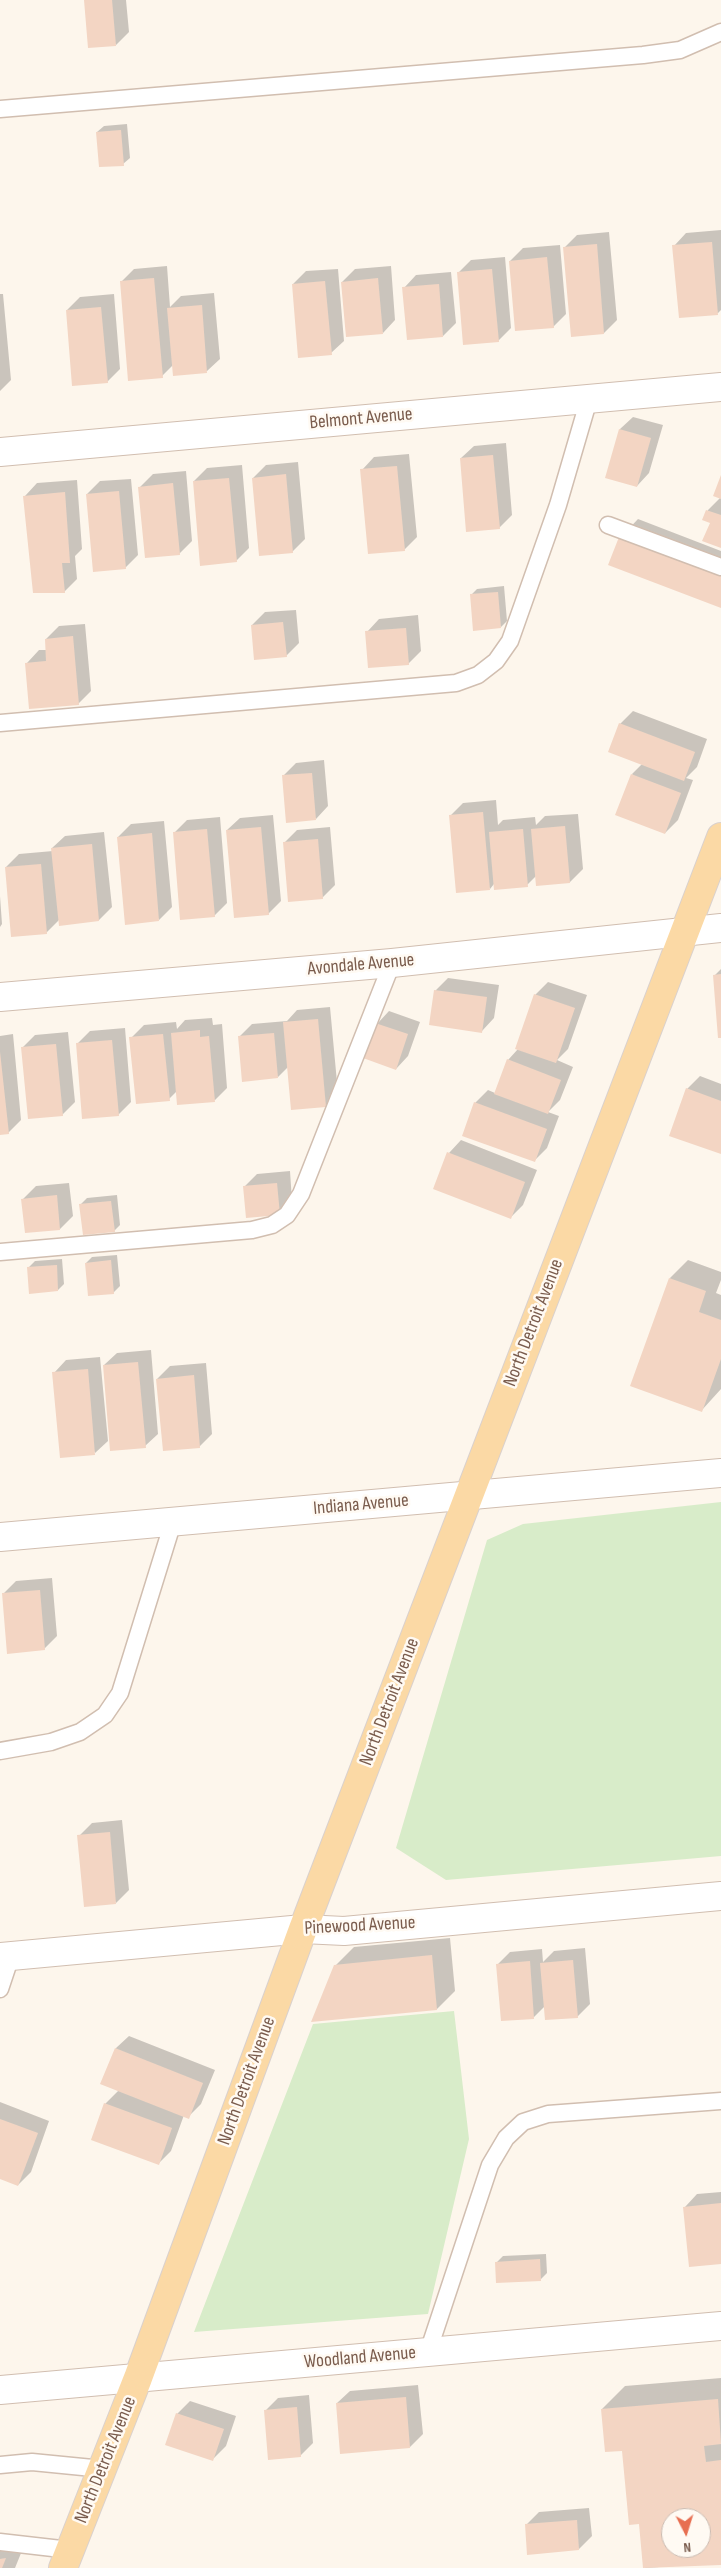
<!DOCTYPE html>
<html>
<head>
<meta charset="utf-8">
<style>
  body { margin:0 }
  #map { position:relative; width:721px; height:2568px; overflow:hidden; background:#fdf6ec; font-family:"Sofia Sans Condensed",sans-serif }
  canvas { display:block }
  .north { position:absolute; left:661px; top:2508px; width:50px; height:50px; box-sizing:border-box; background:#fffaf3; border:1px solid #cabbb1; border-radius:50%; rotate:175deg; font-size:14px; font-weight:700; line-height:20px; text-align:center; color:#7a5c4d }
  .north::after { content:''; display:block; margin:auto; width:18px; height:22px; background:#e76f51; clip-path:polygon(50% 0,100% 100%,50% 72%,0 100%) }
</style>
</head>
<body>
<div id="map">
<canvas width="721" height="2568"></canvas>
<div class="north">N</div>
</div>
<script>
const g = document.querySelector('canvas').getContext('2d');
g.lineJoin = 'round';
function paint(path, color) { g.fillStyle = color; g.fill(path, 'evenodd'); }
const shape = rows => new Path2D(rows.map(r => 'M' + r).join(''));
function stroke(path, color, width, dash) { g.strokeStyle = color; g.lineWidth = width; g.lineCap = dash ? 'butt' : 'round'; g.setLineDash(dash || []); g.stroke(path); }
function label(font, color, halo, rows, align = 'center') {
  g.font = font + ' "Sofia Sans Condensed",sans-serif'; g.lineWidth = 5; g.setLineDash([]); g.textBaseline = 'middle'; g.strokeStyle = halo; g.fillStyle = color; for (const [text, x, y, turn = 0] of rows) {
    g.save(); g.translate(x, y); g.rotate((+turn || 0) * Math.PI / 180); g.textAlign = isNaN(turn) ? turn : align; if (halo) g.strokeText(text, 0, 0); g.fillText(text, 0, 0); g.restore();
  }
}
const green = shape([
  [721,1502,721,1856,446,1880,396,1848,487,1540,523,1524],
  [454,2011,469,2139,428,2314,194,2332,313,2024]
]);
const shadow = shape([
  [85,0,126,0,129,32,116,45],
  [127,124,130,158,123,164,97,132,104,126],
  [721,230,721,310,718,313,680,317,674,246,686,233],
  [609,232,617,320,604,333,572,335,564,248,577,235],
  [560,245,566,314,553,327,510,261,523,248],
  [505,257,511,328,498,341,458,273,471,260],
  [167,266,170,307,181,296,214,293,220,359,207,371,174,374,173,365,162,376,121,282,134,269],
  [391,266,395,320,383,333,342,282,355,269],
  [338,269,344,341,331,353,293,284,306,271],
  [451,272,456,323,443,336,404,288,416,275],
  [0,294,3,294,11,380,0,391],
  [114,294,120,369,107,382,67,310,80,297],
  [633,417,663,425,649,473,637,486,606,477,620,429],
  [506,443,512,515,499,528,461,458,474,446],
  [409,454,417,537,404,550,362,470,374,457],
  [298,462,305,539,292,552,253,478,266,465],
  [242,465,249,548,236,561,194,481,207,468],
  [186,471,192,541,179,554,140,487,153,474],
  [721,478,721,547,711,522,704,519,708,510,720,498],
  [131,479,138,555,125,568,87,494,100,481],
  [77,480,82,549,75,556,77,579,64,592,25,496,37,483],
  [638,519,721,551,721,607,620,538],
  [504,586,507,621,501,627,471,595,477,589],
  [296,610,299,643,286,656,252,625,265,612],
  [418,615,421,651,408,664,367,632,379,619],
  [85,624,91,691,78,704,27,663,39,650,47,650,46,639,59,626],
  [633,711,707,739,697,767,686,778,693,780,678,820,665,833,632,774,642,764,620,724],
  [324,760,328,806,316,819,283,776,296,763],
  [496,800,498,825,503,820,535,817,536,825,545,816,578,814,583,869,570,882,536,876,527,885,494,884,490,889,450,816,463,803],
  [273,815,281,901,268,914,227,830,240,818],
  [220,817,227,903,214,916,174,833,187,820],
  [164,821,172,907,159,920,118,837,131,824],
  [330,827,335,885,322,898,284,843,297,830],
  [104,832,112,907,99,920,59,920,46,933,6,867,19,854,53,851,52,848,65,836],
  [0,896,2,924,0,927],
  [721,969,721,1036,714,976],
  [448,978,499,985,494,1018,482,1031,435,991],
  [548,982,587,995,568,1049,557,1060,573,1067,560,1100,548,1112,559,1116,547,1148,534,1161,475,1103,488,1090,495,1093,508,1060,518,1049,535,995],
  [330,1007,338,1093,325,1106,288,1067,278,1077,239,1037,252,1024,287,1021,297,1010],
  [389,1011,420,1022,408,1056,396,1069,377,1024],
  [212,1018,213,1025,222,1024,227,1088,215,1100,177,1091,169,1099,131,1038,144,1025,176,1022,177,1029,185,1020],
  [125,1028,131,1102,118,1115,77,1044,90,1031],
  [68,1032,75,1102,62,1115,22,1048,35,1035],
  [13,1034,21,1120,8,1133,0,1134,0,1036],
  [700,1076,721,1084,721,1153,687,1089],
  [461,1140,537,1170,523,1205,511,1217,449,1153],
  [290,1171,292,1201,279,1213,244,1187,257,1174],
  [69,1183,73,1216,60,1229,23,1199,36,1186],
  [117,1195,120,1225,114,1231,80,1205,87,1198],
  [117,1255,120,1286,113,1293,86,1263,92,1257],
  [62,1259,64,1284,58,1290,29,1267,35,1261],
  [688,1260,721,1272,721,1280,716,1293,721,1295,721,1389,702,1410,670,1278],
  [151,1350,158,1434,145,1446,104,1365,117,1353],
  [100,1357,108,1441,95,1453,54,1373,66,1360],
  [206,1363,212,1434,199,1447,157,1379,170,1366],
  [52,1578,57,1636,44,1649,3,1594,16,1581],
  [122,1820,129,1890,116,1903,79,1836,92,1823],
  [450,1938,455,1991,437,2009,335,1966,354,1947],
  [585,1948,590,2004,577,2017,545,2006,533,2018,498,1964,510,1952,542,1949,543,1962,554,1951],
  [129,2036,215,2070,201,2104,188,2117,184,2115,171,2151,158,2164,105,2104,119,2090,116,2048],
  [0,2102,49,2121,31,2172,18,2185,0,2178],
  [721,2192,721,2263,685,2207,697,2194],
  [546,2254,547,2273,541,2279,497,2262,503,2256],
  [721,2378,721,2563,645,2568,640,2523,623,2449,602,2409,625,2386],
  [671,2518,701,2518,701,2548,671,2548],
  [418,2385,423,2434,410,2447,337,2403,350,2391],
  [309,2395,313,2443,300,2456,265,2411,278,2398],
  [190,2401,236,2416,226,2446,213,2459,177,2414],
  [589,2508,592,2536,579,2549,526,2525,539,2512],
  [28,2536,15,2568,0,2568,0,2539]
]);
const building = shape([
  [84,0,112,0,116,46,88,48],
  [121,130,124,166,99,167,96,132],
  [712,242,718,315,679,318,672,245],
  [597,244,604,334,571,337,563,247],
  [547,257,554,328,515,331,509,261],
  [492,269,499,342,463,345,457,272],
  [154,278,163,378,128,381,120,281],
  [378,278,383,334,346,337,341,282],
  [325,281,332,355,298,358,292,284],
  [439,284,443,337,407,340,402,287],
  [202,305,207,373,173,376,167,308],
  [101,307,108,383,72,386,66,310],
  [619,429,651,438,637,487,605,478],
  [493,455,500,529,466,532,460,458],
  [397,466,405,551,368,554,360,469],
  [286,474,293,553,259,556,252,478],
  [721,475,721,499,713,496],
  [229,478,237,562,200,566,193,481],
  [173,483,180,555,145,558,138,487],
  [119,491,126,569,93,572,86,494],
  [65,492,70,563,62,563,65,593,33,593,23,496],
  [706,510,721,515,721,548,702,541,710,523,702,520],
  [619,537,721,576,721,608,608,565],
  [498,592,501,628,473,631,470,594],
  [283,622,287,657,254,660,251,625],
  [406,628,409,665,368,668,365,631],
  [73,636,79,705,29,709,25,663,46,661,45,639],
  [619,723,695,752,684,781,608,752],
  [312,773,316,820,286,823,282,775],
  [631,774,681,793,665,834,615,815],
  [483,812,490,890,456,893,449,815],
  [565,826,570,883,536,886,531,829],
  [261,827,269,915,234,918,226,830],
  [207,829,215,917,180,920,173,832],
  [523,829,528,887,494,890,489,832],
  [152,833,159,921,125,925,117,837],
  [318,839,323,899,288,902,283,842],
  [92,844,99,921,59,926,51,848],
  [41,864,47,934,11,937,5,867],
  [721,974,721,1038,718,1038,713,975],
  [434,990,487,997,482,1033,429,1025],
  [534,994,575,1008,556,1063,515,1049],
  [318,1019,326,1107,291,1110,283,1022],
  [375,1023,408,1034,396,1070,363,1058],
  [200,1030,200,1037,209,1036,215,1102,177,1105,171,1033],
  [274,1033,278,1078,242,1082,238,1036],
  [163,1034,170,1101,136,1104,129,1037],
  [112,1040,119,1116,82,1119,76,1043],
  [56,1044,63,1116,28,1119,21,1047],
  [0,1052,9,1134,0,1135],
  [507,1059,561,1080,548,1114,494,1094],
  [686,1088,721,1101,721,1154,669,1136],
  [474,1102,547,1129,535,1162,462,1136],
  [447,1152,525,1182,511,1219,433,1189],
  [277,1183,280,1215,246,1218,243,1186],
  [57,1195,60,1230,25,1233,21,1199],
  [111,1201,115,1232,83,1235,79,1204],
  [111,1260,114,1294,88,1296,85,1263],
  [57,1265,58,1291,29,1294,27,1267],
  [669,1278,706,1291,699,1312,721,1320,721,1359,702,1412,630,1386],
  [138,1362,146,1448,110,1451,103,1365],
  [88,1369,95,1455,60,1458,52,1372],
  [194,1375,200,1448,163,1451,156,1379],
  [40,1590,45,1650,7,1654,2,1593],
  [110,1832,116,1904,84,1907,77,1835],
  [432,1955,437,2010,311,2022,334,1965],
  [573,1960,578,2018,545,2020,540,1963],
  [530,1961,534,2019,501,2021,496,1964],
  [115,2048,203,2083,189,2119,100,2084],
  [104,2103,172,2128,159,2165,91,2140],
  [0,2119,38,2133,18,2186,0,2179],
  [721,2203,721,2264,689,2267,683,2207],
  [540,2259,541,2281,496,2283,495,2262],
  [406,2397,410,2448,340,2454,336,2403],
  [718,2399,721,2444,704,2446,706,2462,721,2460,721,2565,643,2568,639,2524,629,2525,622,2451,605,2452,601,2409],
  [671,2518,701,2518,701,2548,671,2548],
  [297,2407,301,2457,268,2460,264,2410],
  [176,2413,224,2429,213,2461,165,2445],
  [577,2520,579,2550,527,2555,525,2524],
  [6,2558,2,2568,0,2568,0,2559]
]);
const service = shape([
  [0,109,643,55,680,50,721,32],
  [608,525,721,567],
  [0,723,456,683,478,675,496,661,510,641,558,505,589,399],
  [0,1252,252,1230,272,1225,287,1215,301,1194,392,963],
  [0,1751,51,1742,80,1732,105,1715,120,1693,173,1522],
  [0,1989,11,1956],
  [428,2352,490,2165,506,2138,523,2122,548,2114,721,2101],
  [0,2465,32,2462,103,2469],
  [0,2542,70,2550]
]);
const minor = shape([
  [0,452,721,387],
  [0,997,392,963,721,928],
  [0,1957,303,1929,344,1931,721,1896],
  [0,2390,721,2326]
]);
const tertiary = shape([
  [0,1537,721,1473]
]);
const primary = shape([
  [63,2568,138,2378,303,1929,721,837]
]);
const streetNames = [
  ["Belmont Avenue",361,419,-5],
  ["Avondale Avenue",361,965,-5],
  ["North Detroit Avenue",534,1323,-69],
  ["Indiana Avenue",361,1505,-5],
  ["North Detroit Avenue",390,1702,-69],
  ["Pinewood Avenue",360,1926,-3],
  ["North Detroit Avenue",247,2081,-70],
  ["Woodland Avenue",360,2358,-5],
  ["North Detroit Avenue",106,2460,-68]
];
paint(green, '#d8ecc9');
paint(shadow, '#0003');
paint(building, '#f3d5c3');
stroke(service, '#d1beb0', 19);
stroke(minor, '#d1beb0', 30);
stroke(tertiary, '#d1beb0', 30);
stroke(primary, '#dad1cd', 30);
stroke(service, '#fff', 16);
stroke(minor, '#fff', 28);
stroke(tertiary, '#fff', 28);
stroke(primary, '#fbd9a5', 28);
label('19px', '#7a5c4d', '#fffaf3', streetNames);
</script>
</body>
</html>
